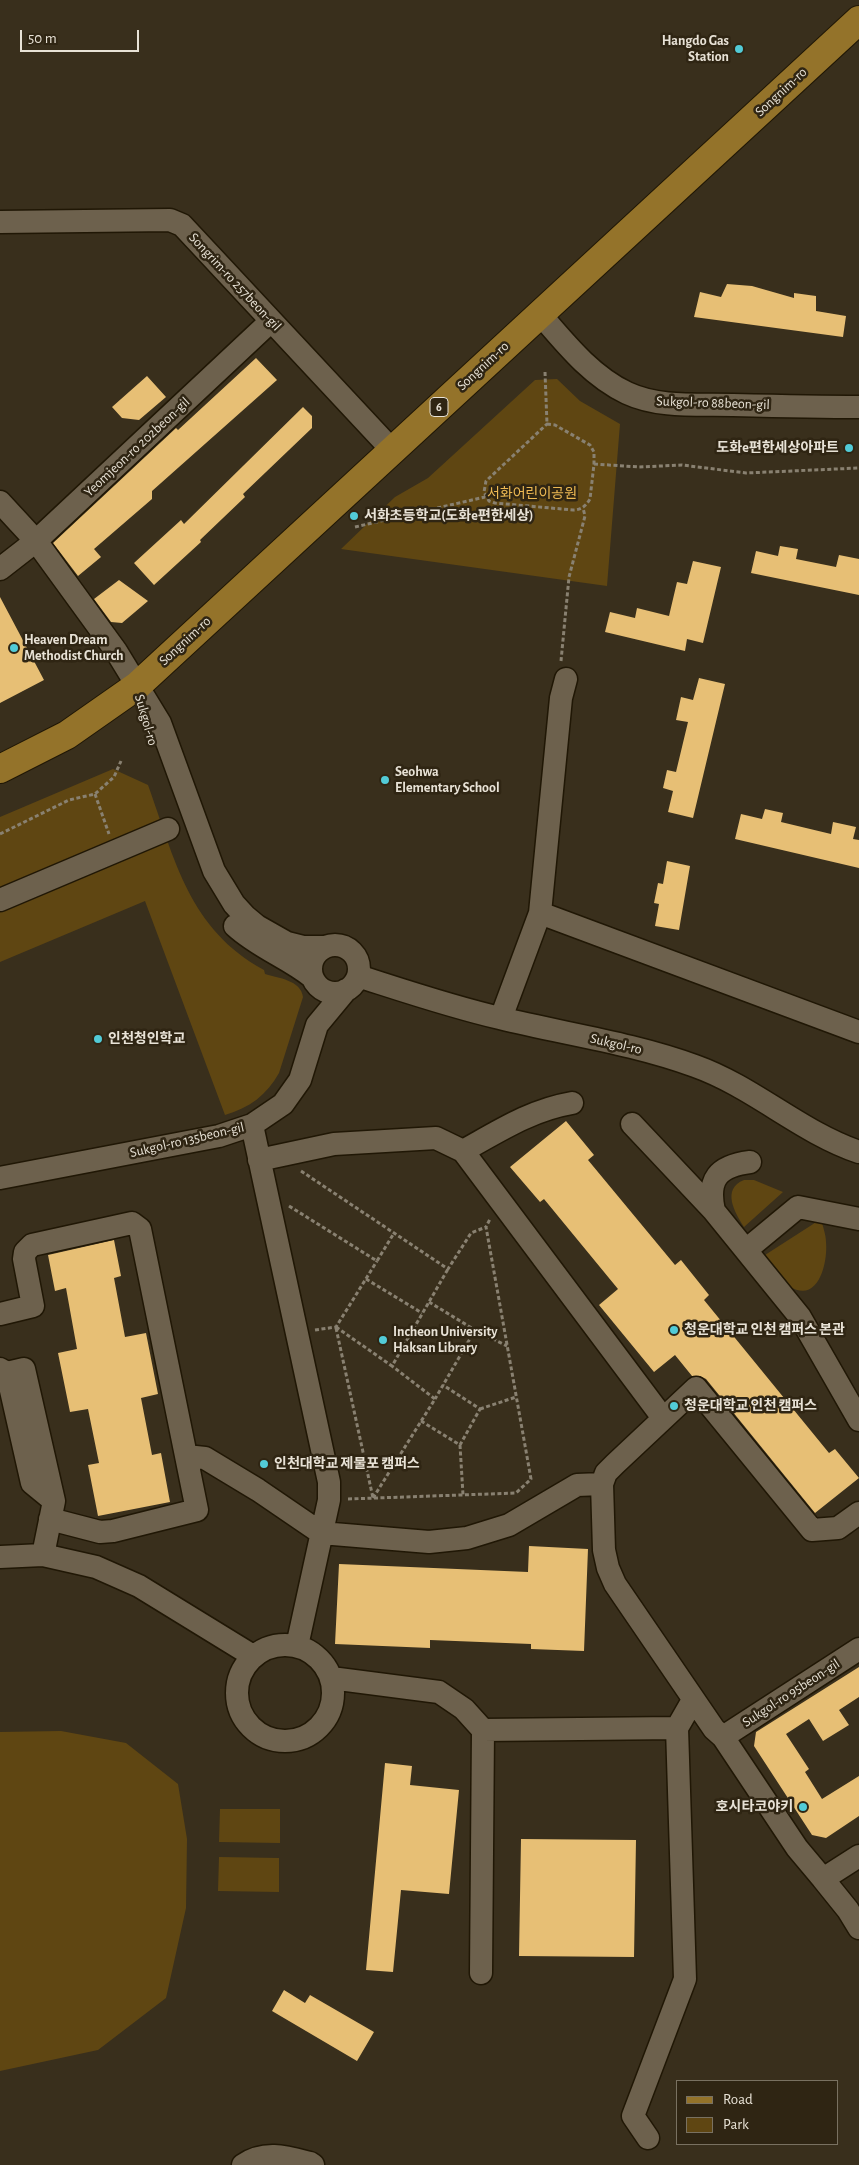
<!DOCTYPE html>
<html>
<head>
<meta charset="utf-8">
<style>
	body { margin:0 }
	#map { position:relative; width:859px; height:2165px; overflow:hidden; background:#392f1c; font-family:"Alegreya Sans",sans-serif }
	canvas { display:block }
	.legend { position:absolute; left:676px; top:2080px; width:162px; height:65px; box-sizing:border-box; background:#2f2513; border:1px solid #797161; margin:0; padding:6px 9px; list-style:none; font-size:15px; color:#e8e2d6 }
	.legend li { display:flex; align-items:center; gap:10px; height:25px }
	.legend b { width:25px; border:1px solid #797161 }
	.scale { position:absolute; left:20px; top:30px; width:119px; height:22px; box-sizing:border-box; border:2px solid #e8e2d6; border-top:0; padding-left:6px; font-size:15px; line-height:18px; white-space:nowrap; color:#e8e2d6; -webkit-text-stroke:4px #2f2513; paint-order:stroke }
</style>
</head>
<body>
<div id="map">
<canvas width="859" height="2165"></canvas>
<ul class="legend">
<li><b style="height:6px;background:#94732a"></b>Road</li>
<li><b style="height:14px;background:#5f4612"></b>Park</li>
</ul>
<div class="scale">50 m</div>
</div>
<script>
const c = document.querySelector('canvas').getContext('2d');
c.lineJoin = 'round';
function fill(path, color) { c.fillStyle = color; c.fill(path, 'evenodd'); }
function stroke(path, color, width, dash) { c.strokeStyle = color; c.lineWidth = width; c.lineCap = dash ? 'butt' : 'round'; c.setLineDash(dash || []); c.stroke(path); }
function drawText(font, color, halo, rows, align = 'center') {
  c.font = font + ' "Alegreya Sans","Noto Sans KR",sans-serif'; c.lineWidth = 5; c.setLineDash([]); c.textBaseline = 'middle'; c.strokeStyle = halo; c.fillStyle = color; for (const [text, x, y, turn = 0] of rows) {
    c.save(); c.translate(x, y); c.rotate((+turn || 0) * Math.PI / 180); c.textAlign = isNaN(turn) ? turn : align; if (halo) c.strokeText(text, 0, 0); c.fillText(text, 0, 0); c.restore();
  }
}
fill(new Path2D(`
	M557 379 580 401 620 424 607 586 341 549 395 497 428 478 535 380Z
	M113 769 148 785C175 860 189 929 264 970L265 974C278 978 301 980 303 997L279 1073C267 1095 249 1108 225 1115L145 901 0 962V817Z
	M744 1180H754L783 1192 744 1227C735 1213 721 1189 744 1180Z
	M821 1219C823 1227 826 1235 826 1242 828 1263 818 1305 789 1286 778 1279 772 1265 765 1255Z
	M61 1731 126 1743 178 1784 187 1839 186 1908 166 1998 98 2050 0 2071V1732Z
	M220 1809H280V1843L219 1842Z
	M219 1857 279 1858V1892L218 1891Z`), '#5f4612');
fill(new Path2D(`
	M727 284 752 286 794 298V293L816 296V311L846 316 843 337 694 317 700 292 721 297Z
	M256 358 277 380 152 491V499L94 549 101 557 78 576 53 543 176 428 178 430Z
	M147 376 166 397 139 420 122 418 112 407Z
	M303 407 312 416V428L243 494 245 497 200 540 201 542 154 585 134 563 181 520 184 524Z
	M780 546 798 549 796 559 836 567 839 555 859 559V595L751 573 756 551 778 556Z
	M693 561 721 567 703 643 687 639 685 651 605 632 610 612 635 618 637 608 669 616 677 582 687 584Z
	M119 580 148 601 122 623 111 622 94 599Z
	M0 597 44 680 0 703Z
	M699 678 725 684 693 818 668 812 673 791 663 788 667 770 676 772 688 722 676 720 681 697 693 700Z
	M765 809 783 813 781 822 831 834 833 822 856 827 853 839 859 840V868L735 839 741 814 762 819Z
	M667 861 690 866 679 930 655 926 659 904 654 903 658 883 663 884Z
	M566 1121 594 1155 588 1160 675 1265 681 1260 709 1295 704 1300 829 1453 835 1449 859 1478 815 1513 706 1379 700 1376H692L675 1355 654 1372 599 1305 618 1289 544 1199 540 1202 510 1167Z
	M114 1240 121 1276 114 1278 125 1337 146 1333 158 1394 141 1398 152 1455 161 1453 170 1502 98 1516 88 1465 99 1463 88 1409 70 1412 58 1353 77 1349 66 1288 55 1291 48 1255Z
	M529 1546 588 1549 584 1651 531 1649V1644L430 1640V1648L335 1644 339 1564 528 1572Z
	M859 1667V1697L839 1710 849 1725 823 1741 809 1719 786 1734 809 1769 805 1772 822 1799 859 1776V1816L826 1838 812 1835 754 1746 756 1732Z
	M385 1763 412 1766 410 1785 459 1790 449 1894 401 1890 393 1972 366 1970Z
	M521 1839 636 1840 634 1957 519 1956Z
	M284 1990 305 2003 310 1995 374 2032 357 2061 272 2011Z`), '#e7bf75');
const minor = new Path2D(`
	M0 222 170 220 182 225 392 450
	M540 314C565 343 591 376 627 393 659 408 698 404 733 405 775 406 817 407 859 407
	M0 502 36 541 116 651 160 723 214 871 234 904 245 916 257 926 287 943 303 947H323
	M0 569 36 541 271 321
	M0 900 168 829
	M540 913 859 1032
	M235 926C259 948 287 957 312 977
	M311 969a24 24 0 1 1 48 0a24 24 0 1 1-48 0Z
	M358 976C405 991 452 1007 500 1018 565 1034 632 1043 695 1066 754 1087 800 1132 859 1152
	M501 1018 540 913 561 698 566 679
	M632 1124 714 1211 800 1317 859 1420
	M252 1125 329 1482V1500L297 1646
	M463 1151C499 1131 531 1110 572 1103
	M259 1160 334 1144 436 1138 463 1151 663 1418
	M0 1178 219 1136 252 1125 283 1104 300 1080 317 1025 346 990
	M714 1211C707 1179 718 1166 750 1162
	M746 1250 798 1207 859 1219
	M0 1314 33 1306 24 1259 25 1252 32 1245 132 1223 140 1229 197 1510 113 1531 100 1532 50 1519
	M0 1369 7 1373 24 1369 54 1501 43 1555
	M7 1373 32 1483 54 1501
	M186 1456 205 1458 258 1490 321 1533 429 1542 467 1538 509 1525 577 1485 602 1484
	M0 1557 43 1555 96 1567 139 1586 253 1656
	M237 1693a48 48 0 1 1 96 0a48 48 0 1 1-96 0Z
	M331 1678 439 1692 464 1709 483 1730 677 1728
	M723 1737 859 1649
	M859 1856 823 1879 848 1910 859 1928
	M823 1879 797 1848 723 1737 714 1729 615 1584 608 1568 604 1550 602 1484 606 1473 615 1464 696 1388 812 1530 838 1528 859 1513
	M481 1973 483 1730
	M648 2138 633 2116 685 1979 677 1728 693 1700
	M243 2165C265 2150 287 2157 310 2163L313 2165`);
const major = new Path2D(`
	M0 769 67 735 137 686 859 20`);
stroke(minor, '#201705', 25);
stroke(major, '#201705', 30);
stroke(new Path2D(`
	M545 372 547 424
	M547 424 555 425 590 445 594 452V464L590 499C586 506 581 510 573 510L495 503 489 501 484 492 486 481Z
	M594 464 639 467 682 465 746 473 859 468
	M355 527 485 497
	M561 661 569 577 585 516 583 508
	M95 794 109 834
	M0 834 69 800 95 794 114 777 121 761
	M301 1171 448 1269 471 1233 486 1227
	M289 1206 377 1261 394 1233
	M366 1279 422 1313
	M429 1302 475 1330 435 1399
	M336 1327 392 1366 448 1269
	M336 1328 373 1498
	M315 1330 336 1327 377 1261
	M475 1330 507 1346
	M480 1409 516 1397
	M421 1421 460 1445 480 1409 443 1385
	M460 1445 463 1495
	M373 1498 435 1399 392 1366
	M348 1499 516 1493 531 1479 486 1227 490 1219`), '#898171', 3, [4, 2.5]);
stroke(minor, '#6d614d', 22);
stroke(major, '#94732a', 28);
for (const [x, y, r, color] of [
	[739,49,5,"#52cbd7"],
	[849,448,5,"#52cbd7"],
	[354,516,5,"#52cbd7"],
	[14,648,5,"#52cbd7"],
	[385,780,5,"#52cbd7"],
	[98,1039,5,"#52cbd7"],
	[674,1330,5,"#52cbd7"],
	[383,1340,5,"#52cbd7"],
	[674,1406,5,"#52cbd7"],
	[264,1464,5,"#52cbd7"],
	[803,1807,5,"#52cbd7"]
]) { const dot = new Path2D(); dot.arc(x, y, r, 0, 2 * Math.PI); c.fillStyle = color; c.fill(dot); stroke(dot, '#2f2513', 2); }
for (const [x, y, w] of [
	[439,407,18]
]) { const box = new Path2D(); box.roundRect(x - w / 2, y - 9.5, w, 19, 4); c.fillStyle = '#2f2513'; c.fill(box); stroke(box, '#e8e2d6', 1); }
drawText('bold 12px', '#e8e2d6', null, [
	["6",439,407]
]);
drawText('bold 14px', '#e8e2d6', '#2f2513', [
	["Hangdo Gas",729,41,"right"],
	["Station",729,57,"right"],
	["도화e편한세상아파트",839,448,"right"],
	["서화초등학교(도화e편한세상)",364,516],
	["Heaven Dream",24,640],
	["Methodist Church",24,656],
	["Seohwa",395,772],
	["Elementary School",395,788],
	["인천청인학교",108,1039],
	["청운대학교 인천 캠퍼스 본관",684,1330],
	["Incheon University",393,1332],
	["Haksan Library",393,1348],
	["청운대학교 인천 캠퍼스",684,1406],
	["인천대학교 제물포 캠퍼스",274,1464],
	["호시타코야키",793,1807,"right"]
], 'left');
drawText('14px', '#e8e2d6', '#2f2513', [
	["Songnim-ro",781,92,-43],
	["Songrim-ro 257beon-gil",235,282,47],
	["Songnim-ro",483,366,-43],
	["Sukgol-ro 88beon-gil",713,403,2],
	["Yeomjeon-ro 202beon-gil",137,447,-43],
	["Songnim-ro",185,641,-43],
	["Sukgol-ro",146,720,74],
	["Sukgol-ro",616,1044,13],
	["Sukgol-ro 135beon-gil",187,1140,-13],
	["Sukgol-ro 95beon-gil",791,1693,-33]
]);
drawText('14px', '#edb953', '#2f2513', [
	["서화어린이공원",532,494]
]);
</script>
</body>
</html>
